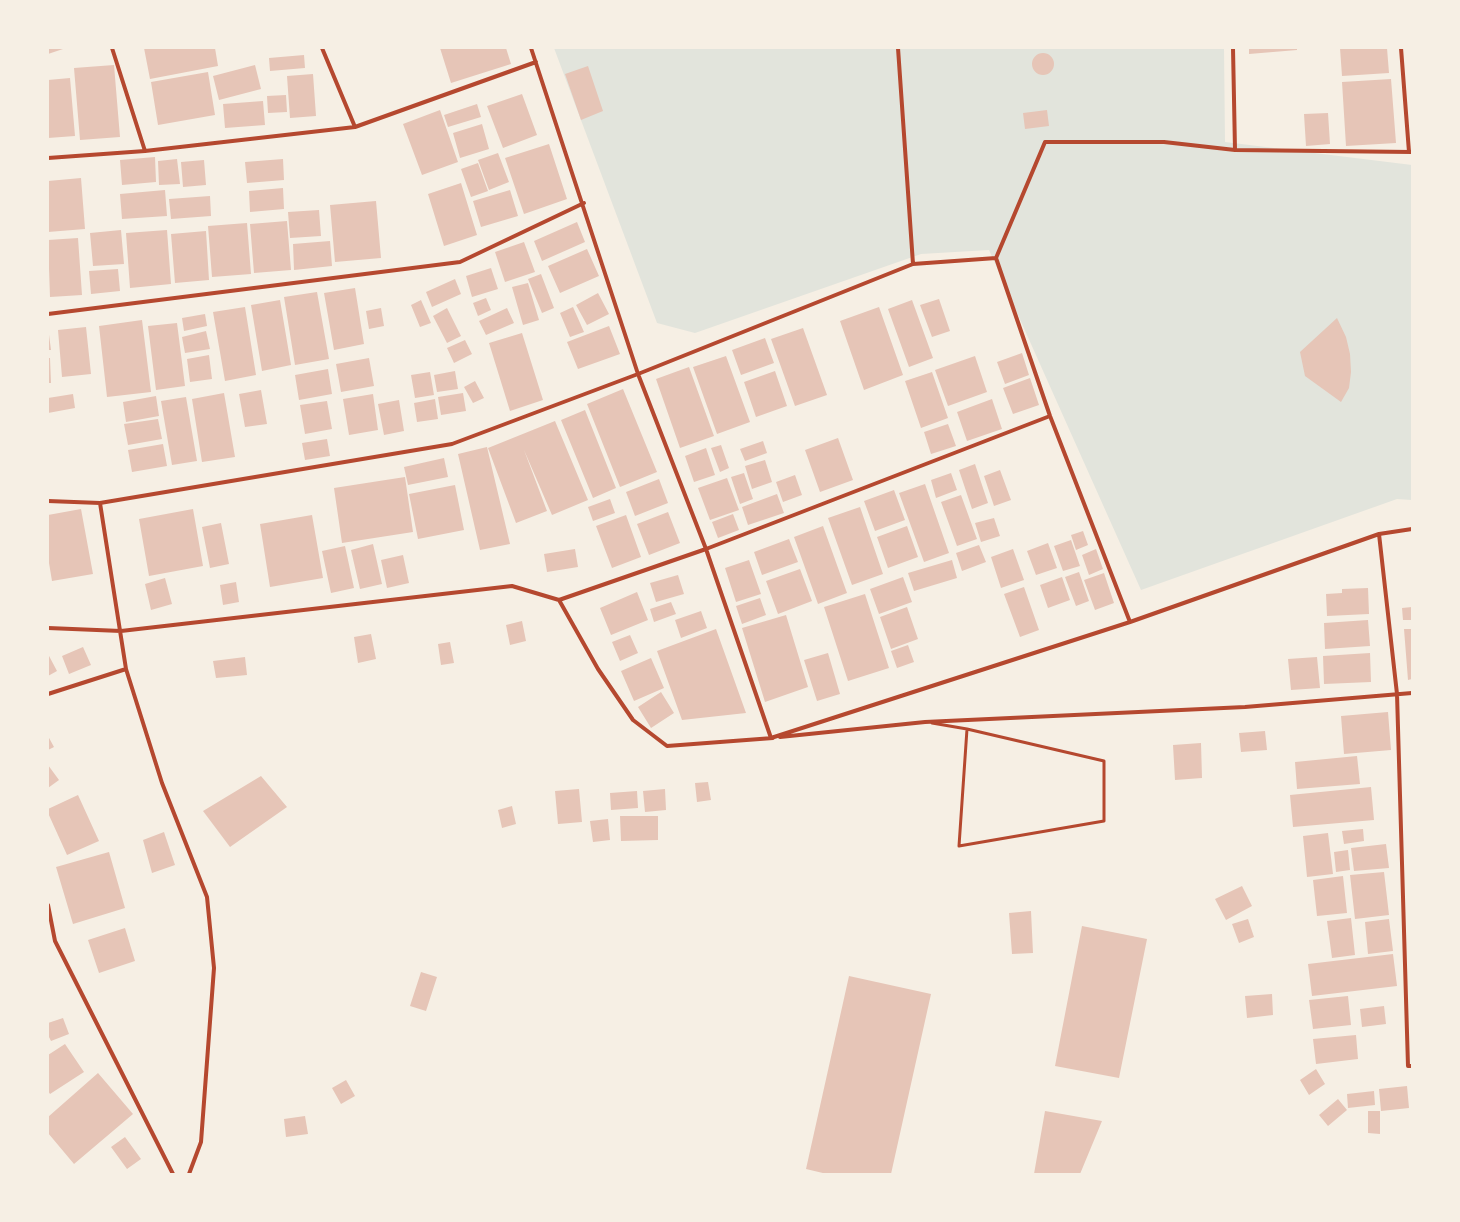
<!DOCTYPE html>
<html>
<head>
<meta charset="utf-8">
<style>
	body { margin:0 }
	#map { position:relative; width:1460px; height:1222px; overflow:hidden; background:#f6efe4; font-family:Jost,sans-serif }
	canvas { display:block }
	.frame { position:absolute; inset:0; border:49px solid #f6efe4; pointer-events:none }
</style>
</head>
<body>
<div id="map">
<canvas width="1460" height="1222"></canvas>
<div class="frame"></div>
</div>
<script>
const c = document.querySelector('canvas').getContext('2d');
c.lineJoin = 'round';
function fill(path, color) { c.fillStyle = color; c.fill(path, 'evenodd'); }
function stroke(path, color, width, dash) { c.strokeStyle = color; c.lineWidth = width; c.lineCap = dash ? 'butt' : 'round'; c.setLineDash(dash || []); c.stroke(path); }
fill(new Path2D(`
	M554 48H1224L1225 142 1412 165V500L1397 499 1141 590 989 250 921 254 695 333 657 323Z`), '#e2e4dc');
fill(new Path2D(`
	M48 48H66L48 54Z
	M144 48H215L218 66 150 79Z
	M440 48H506L511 64 451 83Z
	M1249 48H1297V50L1249 54Z
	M1340 48H1387L1389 73 1342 76Z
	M1032 64a11 11 0 1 1 22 0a11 11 0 1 1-22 0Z
	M304 55 305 68 270 71 269 58Z
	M114 65 120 137 80 140 74 68Z
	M255 65 261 89 219 100 213 76Z
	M588 66 603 111 581 120 565 74Z
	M208 72 215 115 158 125 151 82Z
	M313 74 316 116 290 118 287 76Z
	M70 78 75 136 48 138V80Z
	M1391 79 1396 143 1346 146 1342 82Z
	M522 94 537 135 503 148 487 106Z
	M286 95 287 112 268 113 267 96Z
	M263 101 265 125 225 128 223 104Z
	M477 104 481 117 448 127 444 115Z
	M440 110 458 162 422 175 403 124Z
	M1047 110 1049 126 1025 129 1023 113Z
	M1328 113 1330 144 1306 146 1304 114Z
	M482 124 489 149 460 158 453 133Z
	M549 144 567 199 524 214 505 158Z
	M498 153 509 182 489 190 478 160Z
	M155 157 156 182 122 185 120 160Z
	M177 159 180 184 159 185 158 161Z
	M283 159 284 180 247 183 245 162Z
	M204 160 206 185 183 187 181 162Z
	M478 163 488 191 471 197 461 169Z
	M81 178 85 229 48 232V181Z
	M461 183 477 235 444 246 428 194Z
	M283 188 284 209 250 212 249 191Z
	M165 190 167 216 122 219 120 194Z
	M510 190 518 216 481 227 473 201Z
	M210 196 211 216 171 219 169 199Z
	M376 201 381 258 335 262 330 205Z
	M319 210 321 236 290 238 288 212Z
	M287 221 291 270 254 273 250 224Z
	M577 222 585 242 542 261 534 241Z
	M247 223 251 274 212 277 208 226Z
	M121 230 124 264 93 266 90 233Z
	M167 230 171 284 130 288 126 233Z
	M206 231 209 280 175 283 171 234Z
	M78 238 82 295 50 297 48 240Z
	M330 241 332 266 294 270 293 244Z
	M524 242 535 272 505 282 495 252Z
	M587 249 599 276 560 293 548 266Z
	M491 268 498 289 472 297 466 276Z
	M118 269 120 291 91 294 89 271Z
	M541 274 554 308 542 313 528 279Z
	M455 279 461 294 432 307 426 292Z
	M528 283 539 320 523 325 512 287Z
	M355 288 364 344 334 350 324 293Z
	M317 292 329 359 295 365 284 297Z
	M598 293 609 314 587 325 576 305Z
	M486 298 491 310 478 316 473 303Z
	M939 299 950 331 932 337 920 305Z
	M280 300 291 365 262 371 251 305Z
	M421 300 431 323 420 327 411 305Z
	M912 300 933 358 909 367 888 309Z
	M245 307 256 375 225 381 213 312Z
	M573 307 584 332 570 337 560 313Z
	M879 307 903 375 864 390 840 321Z
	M381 308 384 326 369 329 366 311Z
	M447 308 461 336 447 343 433 316Z
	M507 308 514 323 486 335 479 321Z
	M205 314 207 326 184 331 182 318Z
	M1337 318 1346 337 1350 354 1351 372 1349 388 1341 402 1305 376 1300 352Z
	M142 320 151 392 107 397 99 326Z
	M177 323 185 386 156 390 148 326Z
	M609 326 620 354 578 369 567 342Z
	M48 327 51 350H48Z
	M86 327 91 374 62 377 58 330Z
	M803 328 827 395 795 406 771 339Z
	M206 331 210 349 185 353 182 337Z
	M522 333 543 400 510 411 489 343Z
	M765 338 774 363 741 375 732 350Z
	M465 340 472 354 454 363 447 348Z
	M1022 353 1029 375 1005 384 997 362Z
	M209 355 212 379 190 382 187 359Z
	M726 356 750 422 717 434 693 367Z
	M975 356 987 392 948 406 935 370Z
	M48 358H50L51 383H48Z
	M369 358 374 386 341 392 336 364Z
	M689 367 714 436 680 448 656 379Z
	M328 369 332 394 299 400 295 375Z
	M455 371 458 389 437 392 434 375Z
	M775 371 787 406 756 417 744 382Z
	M430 372 434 395 415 398 411 375Z
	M932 372 948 418 921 428 905 381Z
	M1030 378 1039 405 1013 414 1003 388Z
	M475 381 484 398 473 403 464 387Z
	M623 389 657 472 620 487 587 404Z
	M261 390 267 424 245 427 239 394Z
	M224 393 235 457 202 462 192 399Z
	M463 393 466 411 441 415 438 397Z
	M73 394 75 408 48 413V398Z
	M373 394 378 430 349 435 343 399Z
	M156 396 159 416 126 422 123 402Z
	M186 397 197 461 172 465 161 401Z
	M435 399 438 419 417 422 414 403Z
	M992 399 1002 429 967 441 957 412Z
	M399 400 404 431 384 435 378 404Z
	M327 401 332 429 305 434 300 405Z
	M585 410 616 488 593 498 561 420Z
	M158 419 162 439 128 445 124 424Z
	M555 421 588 500 552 515 524 450 547 511 516 523 488 448Z
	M948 424 956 446 931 454 924 432Z
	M838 438 853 480 820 492 805 450Z
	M327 439 330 456 305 460 302 443Z
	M763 441 767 453 745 461 740 449Z
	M163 444 167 466 132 472 128 450Z
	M721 445 729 468 720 472 711 448Z
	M487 447 510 544 480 550 458 454Z
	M706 448 715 475 694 482 685 456Z
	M444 458 448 477 408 485 404 467Z
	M765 460 772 482 752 489 745 466Z
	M975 464 988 503 972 509 959 470Z
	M1000 470 1011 500 994 506 984 476Z
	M744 473 753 499 740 504 731 477Z
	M951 473 957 490 936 498 931 480Z
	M795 475 802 495 783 502 776 482Z
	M405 477 413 532 342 543 334 488Z
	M727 478 739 510 710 520 698 488Z
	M659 479 668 503 635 516 626 492Z
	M925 484 949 553 924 562 899 493Z
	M455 485 464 530 418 539 409 494Z
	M894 490 905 520 875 531 864 501Z
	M777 494 784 513 748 525 742 507Z
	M961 495 977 539 957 546 941 502Z
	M610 499 615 513 593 521 588 507Z
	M860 507 883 574 852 585 828 518Z
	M81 509 93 574 52 581 48 557V515Z
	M193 509 203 566 149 576 139 519Z
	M668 512 680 543 649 555 637 524Z
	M733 514 739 530 718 538 712 522Z
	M312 515 323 578 270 587 260 524Z
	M626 515 641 557 612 568 596 526Z
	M994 518 1000 536 981 542 975 523Z
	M221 523 229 564 210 568 202 527Z
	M823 526 847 593 818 604 794 537Z
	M907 526 918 557 888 568 877 537Z
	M1083 531 1088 545 1076 550 1071 535Z
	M789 539 798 562 762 575 754 552Z
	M1071 540 1080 566 1063 571 1054 546Z
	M1048 543 1057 568 1036 575 1027 551Z
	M373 544 382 584 360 589 351 550Z
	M979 545 986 562 962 571 956 553Z
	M345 546 354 588 331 593 322 551Z
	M575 549 578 567 547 572 544 554Z
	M1013 549 1024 580 1001 588 991 557Z
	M1096 549 1103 569 1089 575 1082 555Z
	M403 555 409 583 387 588 381 560Z
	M749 560 761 594 736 602 725 568Z
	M952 560 957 578 914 591 908 573Z
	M800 569 812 601 778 614 766 581Z
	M1079 572 1089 601 1076 606 1065 577Z
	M1104 573 1114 603 1095 610 1084 580Z
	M678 575 684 594 656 602 650 583Z
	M903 577 912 602 879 614 870 589Z
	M1062 577 1070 600 1048 608 1040 585Z
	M165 578 172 604 151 610 145 584Z
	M236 582 239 602 223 605 220 585Z
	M1024 587 1039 630 1020 637 1004 594Z
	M1368 588 1369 614 1327 616 1326 594 1342 593V589Z
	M637 592 648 620 611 635 600 608Z
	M865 594 889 668 848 681 824 607Z
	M760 598 766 615 742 624 736 606Z
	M671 602 676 614 654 622 650 609Z
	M907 607 918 639 891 649 880 617Z
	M1412 607V620H1403L1402 608Z
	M701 611 707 628 681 638 675 620Z
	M786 615 808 687 765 702 742 628Z
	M1368 620 1370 646 1325 649 1324 623Z
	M522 621 526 641 510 645 506 625Z
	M716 629 746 713 682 720 657 651Z
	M1404 629H1412V679L1408 680Z
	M371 634 376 659 358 663 354 637Z
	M630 635 638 653 620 661 612 642Z
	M450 642 454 663 441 665 438 644Z
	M908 645 914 662 897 668 891 651Z
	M83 647 91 665 69 674 62 656Z
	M828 653 840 694 817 701 804 660Z
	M1370 653 1371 682 1324 684 1323 656Z
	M48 654 57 671 48 676Z
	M245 657 247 675 216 678 213 661Z
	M1317 657 1320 688 1291 690 1288 659Z
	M651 658 664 688 634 701 621 671Z
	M661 692 674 713 651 728 638 707Z
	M1388 712 1391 750 1344 754 1341 716Z
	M1265 731 1267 750 1241 752 1239 733Z
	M48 736 54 747 48 750Z
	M1201 743 1202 778 1175 780 1173 745Z
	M1357 756 1360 784 1297 789 1295 762Z
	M48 765 59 780 48 788Z
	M261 776 287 807 230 847 203 811Z
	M708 782 711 800 697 802 695 783Z
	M1371 787 1374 820 1293 827 1290 795Z
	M579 789 582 822 558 824 555 791Z
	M665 789 666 810 645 812 643 791Z
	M637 791 638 808 611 810 610 793Z
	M78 795 99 841 67 855 48 813V809Z
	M512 806 516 824 502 828 498 810Z
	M620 816H658V840L621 841Z
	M608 819 610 840 593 842 590 821Z
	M1363 829 1364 841 1344 844 1342 831Z
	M164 832 175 865 152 873 143 840Z
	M1328 833 1333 874 1307 877 1303 836Z
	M1386 844 1389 868 1354 871 1351 848Z
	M1348 850 1350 870 1336 872 1334 852Z
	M109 852 125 908 73 924 56 867Z
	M1384 872 1389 915 1355 919 1350 875Z
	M1343 876 1347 913 1317 916 1313 880Z
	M1242 886 1252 906 1226 920 1215 899Z
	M1031 911 1033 953 1012 954 1009 913Z
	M1351 918 1355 955 1332 958 1327 921Z
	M1248 919 1254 937 1239 943 1232 924Z
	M1389 919 1393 951 1368 954 1365 922Z
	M1082 926 1147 939 1119 1078 1055 1066Z
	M125 928 135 961 99 973 88 940Z
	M1393 954 1397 986 1312 996 1308 964Z
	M421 972 437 977 426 1011 410 1006Z
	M849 976 931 994 891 1174H827L806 1169Z
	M1272 994 1273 1015 1247 1018 1245 996Z
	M1348 996 1351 1025 1313 1029 1309 1000Z
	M1384 1006 1386 1024 1362 1027 1360 1009Z
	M63 1018 69 1034 51 1041 48 1035V1023Z
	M1356 1035 1358 1059 1316 1064 1313 1039Z
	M65 1044 84 1072 50 1094 48 1091V1055Z
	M1316 1069 1325 1084 1309 1095 1300 1080Z
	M98 1073 133 1114 74 1164 48 1133V1117Z
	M346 1080 355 1096 341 1104 332 1088Z
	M1407 1086 1409 1108 1381 1111 1379 1089Z
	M1374 1091 1375 1105 1348 1108 1347 1094Z
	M1338 1099 1347 1110 1328 1126 1319 1115Z
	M1045 1111 1102 1121 1080 1174H1034Z
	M1368 1111H1380V1134L1368 1133Z
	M305 1116 308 1134 286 1137 284 1119Z
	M125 1137 141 1159 127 1169 111 1147Z`), '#e6c5b7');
stroke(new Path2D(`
	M932 723 967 729 959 846 1104 821V761L967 729`), '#b5482f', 3);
stroke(new Path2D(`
	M112 48 145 151
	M322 48 355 127
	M531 48 638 374 913 264 996 258 1045 142H1164L1235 150 1412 152
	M898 48 913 264
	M1233 48 1235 150
	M1401 48 1409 152
	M48 158 145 151 355 127 536 62
	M996 258 1050 416 1130 622
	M48 314 460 262 584 203
	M48 501 100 503 452 444 638 374 706 549 771 738 1130 622 1379 534 1412 529
	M100 503 126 669 162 783 207 897 214 968 201 1142 189 1174
	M1379 534 1397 694 1408 1066H1412
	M559 600 706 549 1050 416
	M48 628 121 631 512 586 559 600 598 669 633 720 667 746 773 738
	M48 694 126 669
	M780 737 925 722 1245 707 1412 693
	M48 905 55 941 173 1174`), '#b5482f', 4);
</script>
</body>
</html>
